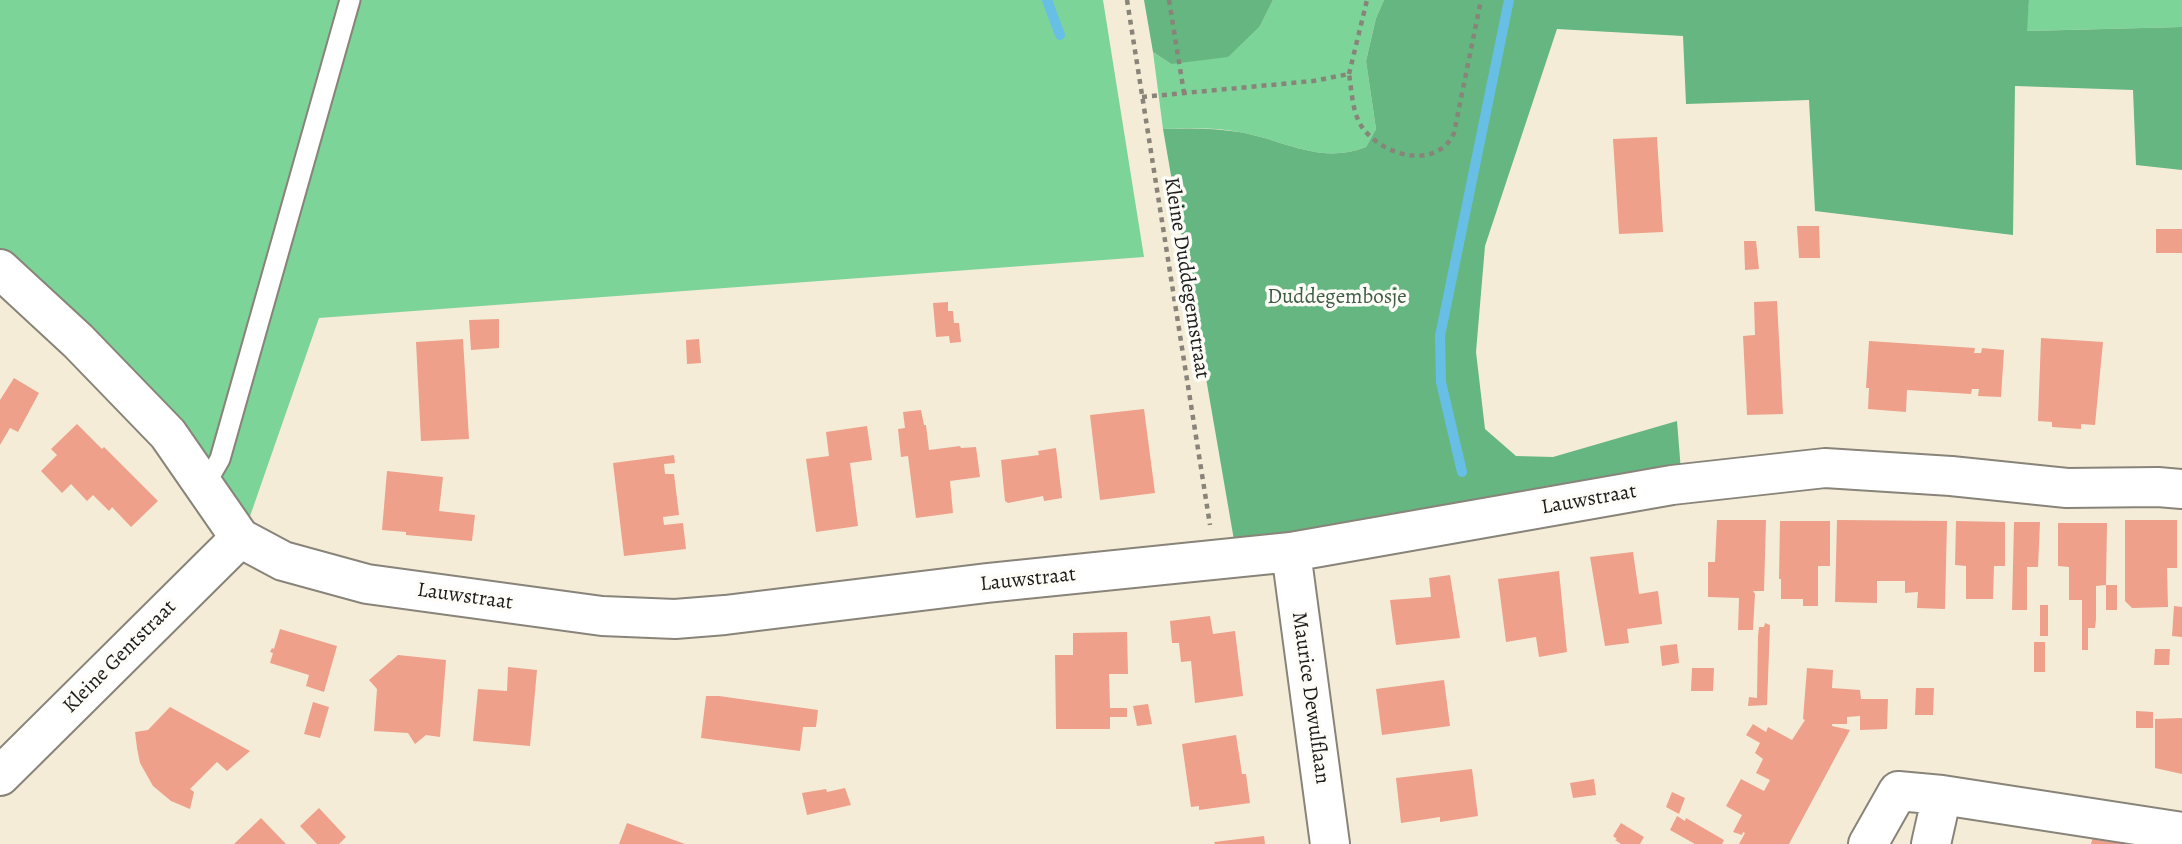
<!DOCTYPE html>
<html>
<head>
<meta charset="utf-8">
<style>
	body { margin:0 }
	canvas { display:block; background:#f4ecd7 }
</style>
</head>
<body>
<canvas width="2182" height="844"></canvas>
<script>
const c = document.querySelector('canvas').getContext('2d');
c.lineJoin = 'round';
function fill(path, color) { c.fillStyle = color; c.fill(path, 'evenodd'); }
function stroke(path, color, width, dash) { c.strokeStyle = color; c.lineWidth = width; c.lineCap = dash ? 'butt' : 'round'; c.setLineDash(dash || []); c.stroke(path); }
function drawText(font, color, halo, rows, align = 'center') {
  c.font = font + ' Alegreya,serif'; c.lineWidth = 7; c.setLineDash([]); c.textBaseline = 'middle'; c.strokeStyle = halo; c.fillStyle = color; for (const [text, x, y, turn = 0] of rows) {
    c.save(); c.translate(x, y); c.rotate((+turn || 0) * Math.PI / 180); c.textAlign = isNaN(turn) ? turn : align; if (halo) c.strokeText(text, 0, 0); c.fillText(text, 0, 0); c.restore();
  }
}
fill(new Path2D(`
	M0 0H1103L1144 257 319 318 248 522 0 261Z
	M1273 0H1384L1376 18 1366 61 1376 129 1366 147C1319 165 1285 140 1239 132 1214 127 1189 128 1163 129L1153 52 1171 64 1260 26Z
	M2029 0H2182V27L2026 31Z`), '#7dd499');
fill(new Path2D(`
	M1144 0H1273L1260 26 1228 57 1171 64 1153 52Z
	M1384 0H2029L2027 31 2182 27V170L2136 165 2133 90 2015 86 2013 235 1815 211 1809 100 1686 104 1683 36 1557 29 1485 246 1476 352 1485 429 1516 456 1553 457 1677 421 1681 471 1235 546 1163 129C1189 128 1214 128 1239 132 1285 140 1319 165 1366 147L1376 129 1366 61 1376 18Z`), '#66b681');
stroke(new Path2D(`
	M1047 0 1060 35
	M1462 472 1441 382 1440 336 1509 0`), '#68bfe5', 10);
fill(new Path2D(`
	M1657 137 1663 232 1619 234 1613 139Z
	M1797 226H1819L1820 258H1799Z
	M2156 229H2182V253H2156Z
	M1744 241H1756L1759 269 1745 270Z
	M1777 301 1783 414 1747 415 1743 336 1755 335 1754 302Z
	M948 302V311H953L954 323H959L961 342 950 343 949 336 936 337 933 303Z
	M499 319V348L471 350 469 320Z
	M2041 338 2103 342 2095 425 2081 424V429L2052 427V422L2038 421Z
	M463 339 469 439 421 441 416 342Z
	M699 339 701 363 687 364 686 340Z
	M1869 341 1975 348 1974 353H1981L1982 348 2004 350 2001 397 1978 396 1979 389H1972L1971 394 1907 390 1906 412 1868 409 1869 388H1866Z
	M14 378 39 393 18 432 10 428 0 445V400Z
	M1144 409 1155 493 1100 500 1090 415Z
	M921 410 924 425H926L929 450 960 446 961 448 976 447 980 477 950 481 953 513 916 518 908 456 901 457 898 429 905 428 903 412Z
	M77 424 102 449 104 447 158 501 131 527 112 507 109 511 93 495 87 501 71 484 62 493 41 471 57 455 51 449Z
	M867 426 872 460 850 463 858 526 816 532 806 459 829 456 826 432Z
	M1056 448 1062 498 1044 501 1043 496 1008 503 1005 501 1001 460 1039 455 1038 451Z
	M674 455 675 463 664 464 665 474H674L679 515 663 517 664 525 683 523 686 549 624 556 613 463Z
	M387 471 443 477 439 511 475 515 472 541 406 535V532L382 530Z
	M1717 520H1766L1764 591H1753L1755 594 1753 630H1738L1739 598 1708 597V562H1715Z
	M1837 520 1947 521 1945 609 1917 608 1918 592 1905 593V581H1877V603L1835 602Z
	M2125 520H2177V568H2167L2168 607 2132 608 2125 601Z
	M1780 521H1830V566H1818V606H1803V599H1781V579H1779Z
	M1956 521 2005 522V566H1994L1993 599H1966V566L1955 565Z
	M2014 522H2040L2038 567H2027V610H2012Z
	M2058 523H2107L2106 585 2096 586V619L2095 628H2088V650H2082V600H2069V567L2058 566Z
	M1633 552 1639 594 1658 591 1662 624 1627 629 1629 643 1605 646 1590 557Z
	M1559 571 1567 652 1539 657 1536 637 1506 642 1498 579Z
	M1450 575 1460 638 1396 645 1390 600 1431 597 1429 578Z
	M2106 585H2117V610H2106Z
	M2040 605H2048V636H2040Z
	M2174 606 2182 607V637L2172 636Z
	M1210 616 1213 634 1235 631 1243 696 1195 703 1191 661 1181 662 1179 643H1172L1170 621Z
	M1765 623 1770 625 1767 705 1748 706 1749 697 1757 698 1758 637 1759 627H1764Z
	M280 629 337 646 324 692 306 686 309 675 270 663 273 653 270 652 272 648 274 649Z
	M1127 632 1128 674H1109L1110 708H1127V717H1110V729H1056L1055 655H1073V633Z
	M2034 642H2045V672H2034Z
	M1677 644 1679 663 1662 666 1660 646Z
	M2155 649H2170L2169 665H2154Z
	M398 655 446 660 440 737 426 735 415 744 408 733 374 731 377 689 369 680Z
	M508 667 537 670 530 746 473 741 478 689 507 691Z
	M1692 668H1714L1713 691H1691Z
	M1807 668 1833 670 1832 688 1860 690 1861 699H1888L1887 729 1860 730V716L1847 717V724H1832V726L1850 730 1789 844H1739L1745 833 1743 832 1742 835 1733 832 1742 815 1726 806 1741 779 1764 791 1770 780 1756 773 1763 759 1755 753 1760 743 1746 735 1753 724 1766 732 1768 727 1792 740 1805 720 1803 719Z
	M1444 680 1450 726 1382 735 1376 689Z
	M1916 688H1934L1933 715H1915Z
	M706 696H719L818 710 816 727H803L800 751 701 738Z
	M313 702 329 707 320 738 304 734Z
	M1148 704 1152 724 1137 726 1133 706Z
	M170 707 250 751 227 771 217 762 190 789 194 792 190 809 171 801 153 786 140 763 137 748 135 732 148 730Z
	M2136 711 2153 712V728H2136Z
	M2182 718V774L2155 768V719Z
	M1236 735 1242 774H1246L1250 803 1199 810V806L1191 807 1182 744Z
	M1472 769 1478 816 1440 822V817L1401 823 1396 778Z
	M1594 779 1596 795 1573 798 1570 783Z
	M845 788 851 805 807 815 802 793 826 789 827 792Z
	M1672 792 1685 798 1679 814 1666 807Z
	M319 808 346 837 339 844H317L300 826Z
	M1677 816 1685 821 1686 818 1724 840 1722 844H1695L1670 830Z
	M261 818 286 844H234Z
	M627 823 685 844H619Z
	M1621 823 1644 837 1640 844H1621L1615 840 1617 839 1613 836Z
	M1264 836 1265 844H1215L1214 842Z
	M2093 837 2134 843 2133 844H2091Z`), '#eea08b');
const lane = new Path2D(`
	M205 485 220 459 350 0`);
const street = new Path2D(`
	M0 269 78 341 168 434 240 538 283 561 367 584 602 616 675 619 725 615 987 583 1291 552 1672 485 1825 468 1951 476 2067 488 2158 487 2182 489
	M1291 552 1330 844
	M0 776 240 538
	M1942 795 2182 832
	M1868 844 1898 791 1942 795 1931 844`);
stroke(lane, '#88847a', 23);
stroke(street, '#88847a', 42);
stroke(new Path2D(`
	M1127 0 1210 525
	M1169 0 1184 93
	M1349 74 1367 0
	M1142 97 1313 81 1349 74C1352 92 1352 112 1362 127 1382 156 1437 171 1454 133L1481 0`), '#88847a', 4.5, [5, 5]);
stroke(lane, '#fff', 19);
stroke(street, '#fff', 38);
drawText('21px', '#1c1c1c', '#fdfcf7', [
	["Kleine Duddegemstraat",1186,278,81],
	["Lauwstraat",1589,500,-10],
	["Lauwstraat",1028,580,-6],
	["Lauwstraat",465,597,8],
	["Kleine Gentstraat",120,657,-45],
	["Maurice Dewulflaan",1310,698,82]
]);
drawText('21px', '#3e5c48', '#fdfcf7', [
	["Duddegembosje",1337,298]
]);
</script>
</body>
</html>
